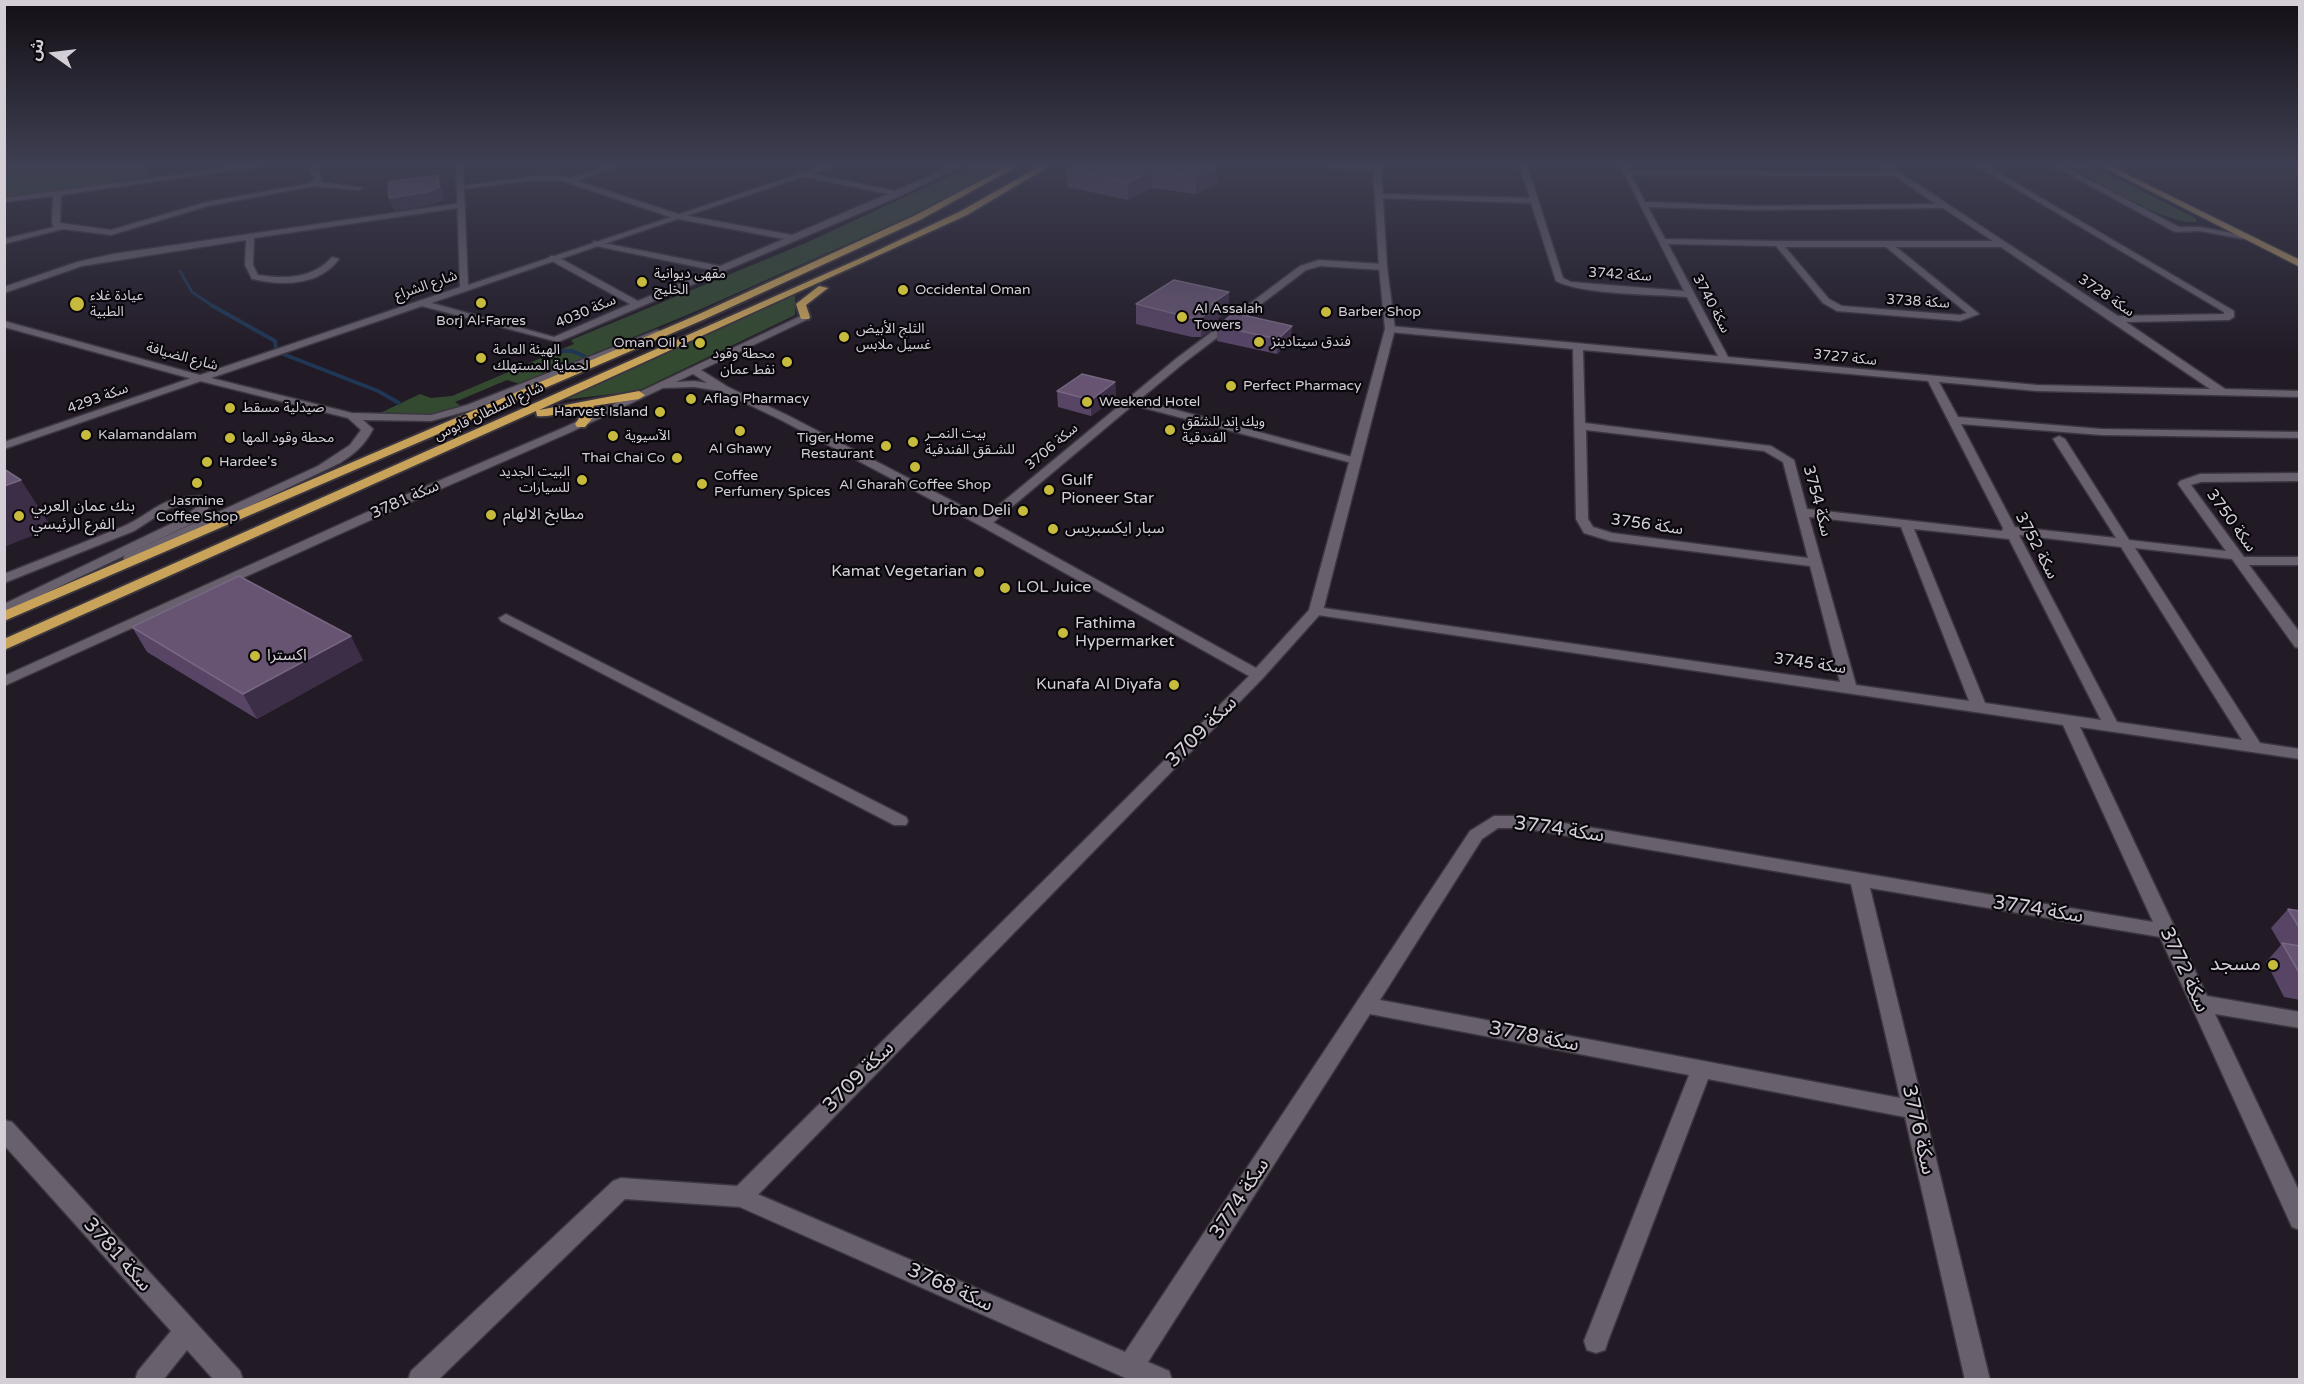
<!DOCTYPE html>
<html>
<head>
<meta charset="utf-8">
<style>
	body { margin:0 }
	#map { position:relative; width:2304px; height:1384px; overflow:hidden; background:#221b26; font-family:"Varela Round","Noto Sans Arabic",sans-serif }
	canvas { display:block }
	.frame { position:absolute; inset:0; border:6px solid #d4cfd7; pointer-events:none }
	.north { position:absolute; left:24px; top:24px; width:60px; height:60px; -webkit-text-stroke:4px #09070c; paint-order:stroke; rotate:284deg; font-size:16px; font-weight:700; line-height:24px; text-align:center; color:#d4cfd7 }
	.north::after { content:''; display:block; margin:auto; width:21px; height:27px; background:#d4cfd7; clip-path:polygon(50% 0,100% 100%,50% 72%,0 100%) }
</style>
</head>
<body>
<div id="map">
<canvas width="2304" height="1384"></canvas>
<div class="frame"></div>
<div class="north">ش</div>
</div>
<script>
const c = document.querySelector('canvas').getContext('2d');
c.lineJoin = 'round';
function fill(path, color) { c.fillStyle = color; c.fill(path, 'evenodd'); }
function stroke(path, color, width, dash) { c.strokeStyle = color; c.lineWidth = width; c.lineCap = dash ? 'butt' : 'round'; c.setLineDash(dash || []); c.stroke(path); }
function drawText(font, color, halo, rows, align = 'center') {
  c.font = font + ' "Varela Round","Noto Sans Arabic",sans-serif'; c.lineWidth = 4.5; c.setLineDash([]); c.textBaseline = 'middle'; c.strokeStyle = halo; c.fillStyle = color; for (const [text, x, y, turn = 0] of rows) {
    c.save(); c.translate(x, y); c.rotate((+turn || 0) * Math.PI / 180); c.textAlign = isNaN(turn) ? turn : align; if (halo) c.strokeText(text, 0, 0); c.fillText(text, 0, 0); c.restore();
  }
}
fill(new Path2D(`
	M10 165H148L147 178 5 197V173Z
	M973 165H1008L924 210 694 312 520 384 507 380 455 402 462 407 431 416 376 415 420 394 431 398 452 396 574 344 571 340 808 242Z
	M2067 165H2090L2196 218V222C2165 225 2097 180 2067 165Z
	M795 295V315L638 391 562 400Z`), '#334a30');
stroke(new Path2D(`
	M180 271 192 292 213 306`), '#1f3654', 3);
stroke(new Path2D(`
	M211 305 275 341 276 350
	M561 351H572L584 356
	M283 354 378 391 399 403`), '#1f3654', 4);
const minor = new Path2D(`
	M249 165H267L61 195 60 223 111 230 207 202 308 184 314 179 310 165H317L322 180 320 182 363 188 359 190 314 186 208 206 111 235 63 229 4 244V239L54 227 52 224 53 196 4 202V198Z
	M610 165H620L577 181 678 214 792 235 888 194 802 176V172L895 191 954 165H963L900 196 558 342 418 305 416 303 421 300 554 337 630 304 550 260V256H556L638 301 712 270 596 246 593 245V241L720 266 784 239 673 218 560 180H535L461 189 457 187 535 176H561L569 178Z
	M1325 165H1360L1381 168 1377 170 1329 167Z
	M1519 165H1527L1563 278 1571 282 1684 291 1620 165H1626L1629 171 1888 172 1879 165H1888L2118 316 2224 314V312L1976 165H1985L2234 311V317L2229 320 2126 322 2225 389 2300 391V397L2037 391 1939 382 1958 417 2101 429 2300 432V438L2101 435 1961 424 2015 527 2116 538 2053 439 2059 436 2065 439 2129 540 2226 551 2178 484 2180 481 2200 474 2300 473V481L2201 482 2191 485 2244 557H2300V565H2249L2300 633V648L2295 647 2232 559 2135 548 2260 743 2300 749V759L2080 727 2207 996 2300 1012V1028L2215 1014 2300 1193V1230L2292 1227 2160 937 1870 888 1990 1380H1965L1905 1117 1708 1079 1608 1341 1605 1350 1596 1353 1587 1350 1584 1341 1689 1075 1370 1014 1148 1362 1169 1371 1172 1380H1130L733 1204 730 1197 733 1190 741 1187 1125 1352 1470 831 1494 816H1522L2153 922 2063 725 1311 614 1309 611 1311 608 1316 607 1840 682 1810 566 1610 541 1584 533 1576 519 1573 349 1390 332 1385 329 1390 326 1718 356 1687 297C1653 294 1583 295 1556 281L1531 203 1380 198 1376 196 1380 194 1530 198ZM1631 175 1895 176 1936 204 1753 206 1645 202ZM1648 207 1753 210 1943 208 1993 241H1778L1665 239ZM1668 244 1776 246 1823 303 1837 311 1960 321 1979 314 1896 247H2001L2210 389 2037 385 1728 357ZM1785 247H1886L1967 313 1960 315 1842 306 1829 299ZM1583 350 1928 381 2003 528 2002 531 1807 509 1794 460 1771 446 1585 423ZM1586 430 1764 451 1783 462 1808 558 1612 533 1593 527 1588 519ZM1809 517 1901 527 1969 701 1856 685ZM1914 529 2009 539 2101 720 1985 703ZM2019 535 2121 547 2242 740 2117 722ZM1498 828H1522L1851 884 1900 1098 1380 1000 1482 839Z
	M2052 165H2061L2179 227H2200L2247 236 2243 239 2200 231 2175 232Z
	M461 203 465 205 464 207 254 238 253 265 258 275C285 279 313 279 332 257L339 259C319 286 282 286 252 279L245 265 246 240 82 266 4 293V287L77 262 113 254Z
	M1319 260 1383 264 1387 267 1383 270 1320 266 1306 270 1185 362 1139 400 1360 459V463H1352L1133 405 989 526H981L979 523 981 520 1177 358 1300 266Z
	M200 375 205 378 204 380 4 449V442Z
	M199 496 203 497 210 505 205 514 191 524 4 613V604L183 518 198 506 180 505 168 509 134 531 4 583V574C44 558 83 543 122 527 156 512 156 498 199 496Z
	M506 614 906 817 908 821 906 825H894L501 621 499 618Z`);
const tertiary = new Path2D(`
	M456 165H463L468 285 826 165H836L211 378 352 413 431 415 467 405 657 330 665 332 475 409 431 421 363 420 373 429C365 445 354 454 340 463L135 561H125L123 558 125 555 318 466 350 445 361 430 348 418 196 380 4 327V321L200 375 460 287Z
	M1373 165H1381L1387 267 1395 329 1323 611 1263 678 749 1204 741 1207 625 1199 438 1380H408L411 1371 613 1181 621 1178 737 1186 1249 676 981 526 781 420 720 391 694 387 663 388 571 432 404 505 4 686V676L396 499 563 428 805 314 808 315V319L701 370 728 387 789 416 989 520 1256 668 1309 610 1385 329 1379 267ZM693 374 707 383 694 381 676 382Z
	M4 1120 12 1122 240 1371 243 1380H214L187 1350 163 1380H135L138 1371 171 1331 4 1145Z`);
const primary = new Path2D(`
	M2099 165H2108L2300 260V267Z`);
const trunk = new Path2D(`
	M1010 165H1019L920 220 705 319 4 621V611L697 315 914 216Z
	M1042 165H1051L967 215 539 410 639 391 645 395 639 399 593 406 596 409 595 415 585 427H577L575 424 584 411C567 409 552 418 537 416L536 411 4 650V639L870 254 961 211Z
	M819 286 828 288 806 305 810 317 809 319H801L796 304Z`);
stroke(minor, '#3b363f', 3);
stroke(tertiary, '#3b363f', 3);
stroke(primary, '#3b363f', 3);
stroke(trunk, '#3b363f', 4);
fill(minor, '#68606d');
fill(tertiary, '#68606d');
fill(primary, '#b1925e');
fill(trunk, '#c9a359');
fill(new Path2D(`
	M1208 165 1218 183 1196 194 1152 188 1128 200 1067 187V170Z
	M1229 292 1228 311 1218 318V325L1201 337H1192L1136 324V304Z
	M1217 326 1291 341 1277 354 1217 341Z
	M1115 382 1116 398 1091 416 1058 407 1057 391Z
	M132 627 363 660 257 719 147 652Z
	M2288 909 2300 911V1000L2284 997 2266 962 2281 945 2271 928Z`), '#584566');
fill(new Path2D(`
	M1218 166V183L1196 194V177Z
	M1152 171V188L1128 200V183Z
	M438 175 442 188 444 200 432 205 394 211 389 198Z
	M1229 292 1228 311 1218 318V325L1201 337 1202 317 1211 304Z
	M1292 326 1291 341 1277 354 1278 339Z
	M1115 382 1116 398 1091 416V400Z
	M21 480 52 528 4 547V486Z
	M351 636 363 660 257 719 243 694Z`), '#3d2e47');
const building = new Path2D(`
	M1080 165H1208L1218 166 1196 177 1152 171 1128 183 1067 170Z
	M438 175 439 187 428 192 389 198 388 182Z
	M1174 280 1229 292 1211 304 1218 305 1202 317 1192 318 1136 304Z
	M1234 313 1292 326 1278 339 1217 326Z
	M1082 374 1115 382 1091 400 1057 391Z
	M4 469 21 480 4 486Z
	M239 576 351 636 243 694 132 627Z
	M2288 909 2300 911V929Z
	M2282 943 2300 946V974Z`);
fill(building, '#665472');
stroke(building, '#776782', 1.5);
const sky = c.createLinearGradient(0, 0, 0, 358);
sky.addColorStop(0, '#130f15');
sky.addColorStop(0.46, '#3e3f52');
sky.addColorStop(1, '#3e3f5200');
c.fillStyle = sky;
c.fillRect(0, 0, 2304, 358);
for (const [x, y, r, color] of [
	[642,282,6,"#c6bb3c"],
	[903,290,6,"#c6bb3c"],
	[481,303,6,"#c6bb3c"],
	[77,304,8,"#c6bb3c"],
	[1326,312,6,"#c6bb3c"],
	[1182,317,6,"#c6bb3c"],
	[844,337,6,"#c6bb3c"],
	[1259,342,6,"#c6bb3c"],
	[700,343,6,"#c6bb3c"],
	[481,358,6,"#c6bb3c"],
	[787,362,6,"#c6bb3c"],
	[1231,386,6,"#c6bb3c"],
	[691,399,6,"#c6bb3c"],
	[1087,402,6,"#c6bb3c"],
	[230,408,6,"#c6bb3c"],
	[660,412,6,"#c6bb3c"],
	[1170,430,6,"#c6bb3c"],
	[740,431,6,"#c6bb3c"],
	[86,435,6,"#c6bb3c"],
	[613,436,6,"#c6bb3c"],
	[230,438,6,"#c6bb3c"],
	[913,442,6,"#c6bb3c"],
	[886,446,6,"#c6bb3c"],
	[677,458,6,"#c6bb3c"],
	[207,462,6,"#c6bb3c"],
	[915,467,6,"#c6bb3c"],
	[582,480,6,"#c6bb3c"],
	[197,483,6,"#c6bb3c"],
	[702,484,6,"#c6bb3c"],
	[1049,490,6,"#c6bb3c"],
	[1023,511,6,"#c6bb3c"],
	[491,515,6,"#c6bb3c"],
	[19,516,6,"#c6bb3c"],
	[1053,529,6,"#c6bb3c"],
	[979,572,6,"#c6bb3c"],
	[1005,588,6,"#c6bb3c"],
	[1063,633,6,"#c6bb3c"],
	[255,656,6,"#c6bb3c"],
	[1174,685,6,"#c6bb3c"],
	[2273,965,6,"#c6bb3c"]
]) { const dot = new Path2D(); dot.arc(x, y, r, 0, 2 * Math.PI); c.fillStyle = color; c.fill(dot); stroke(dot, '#09070c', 2); }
drawText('14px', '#d4cfd7', '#09070c', [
	["مقهى ديوانية",654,274],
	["الخليج",654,290],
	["Occidental Oman",915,290],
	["عيادة غلاء",90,296],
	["الطبية",90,312],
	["Al Assalah",1194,309],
	["Towers",1194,325],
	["Barber Shop",1338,312],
	["Borj Al-Farres",481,321,"center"],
	["الثلج الأبيض",856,329],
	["غسيل ملابس",856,345],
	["فندق سيتادينز",1271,342],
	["Oman Oil 1",688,343,"right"],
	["الهيئة العامة",493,350],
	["لحماية المستهلك",493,366],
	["محطة وقود",775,354,"right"],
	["نفط عمان",775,370,"right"],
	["Perfect Pharmacy",1243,386],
	["Aflag Pharmacy",703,399],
	["Weekend Hotel",1099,402],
	["صيدلية مسقط",242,408],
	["Harvest Island",648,412,"right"],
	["ويك إند للشقق",1182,422],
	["الفندقية",1182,438],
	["بيت النمــر",925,434],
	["للشـقق الفندقية",925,450],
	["Kalamandalam",98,435],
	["الآسيوية",625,436],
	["محطة وقود المها",242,438],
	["Tiger Home",874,438,"right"],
	["Restaurant",874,454,"right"],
	["Al Ghawy",740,449,"center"],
	["Thai Chai Co",665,458,"right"],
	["Hardee's",219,462],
	["البيت الجديد",570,472,"right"],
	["للسيارات",570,488,"right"],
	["Coffee",714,476],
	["Perfumery Spices",714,492],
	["Al Gharah Coffee Shop",915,485,"center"],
	["Jasmine",197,501,"center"],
	["Coffee Shop",197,517,"center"]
], 'left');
drawText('14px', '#d4cfd7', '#09070c', [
	["سكة 3742",1620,275,4],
	["شارع الشراع",426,286,-19],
	["سكة 3728",2106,296,34],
	["سكة 3738",1918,302,4],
	["سكة 3740",1711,304,62],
	["سكة 4030",586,312,-23],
	["شارع الضيافة",182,357,15],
	["سكة 3727",1845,358,6],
	["سكة 4293",98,399,-20],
	["شارع السلطان قابوس",489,412,-25],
	["سكة 3706",1052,447,-40]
]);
drawText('16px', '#d4cfd7', '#09070c', [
	["Gulf",1061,481],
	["Pioneer Star",1061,499],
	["بنك عمان العربي",31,507],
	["الفرع الرئيسي",31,525],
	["Urban Deli",1011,511,"right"],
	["مطابخ الالهام",503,515],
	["سبار ايكسبريس",1065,529],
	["Kamat Vegetarian",967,572,"right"],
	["LOL Juice",1017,588],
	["Fathima",1075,624],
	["Hypermarket",1075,642],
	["اكسترا",267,656],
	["Kunafa Al Diyafa",1162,685,"right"]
], 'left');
drawText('16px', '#d4cfd7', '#09070c', [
	["سكة 3781",405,500,-24],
	["سكة 3754",1817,501,75],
	["سكة 3750",2231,521,54],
	["سكة 3756",1647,525,8],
	["سكة 3752",2036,546,62],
	["سكة 3745",1810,664,8]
]);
drawText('20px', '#d4cfd7', '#09070c', [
	["سكة 3709",1202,732,-45],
	["سكة 3774",1559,830,8],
	["سكة 3774",2038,910,9],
	["سكة 3772",2184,970,65],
	["سكة 3778",1534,1037,11],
	["سكة 3709",859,1077,-45],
	["سكة 3776",1918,1130,77],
	["سكة 3774",1240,1199,-57],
	["سكة 3781",117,1255,48],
	["سكة 3768",950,1288,24]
]);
drawText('20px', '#d4cfd7', '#09070c', [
	["مسجد",2261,965]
], 'right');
</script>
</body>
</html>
